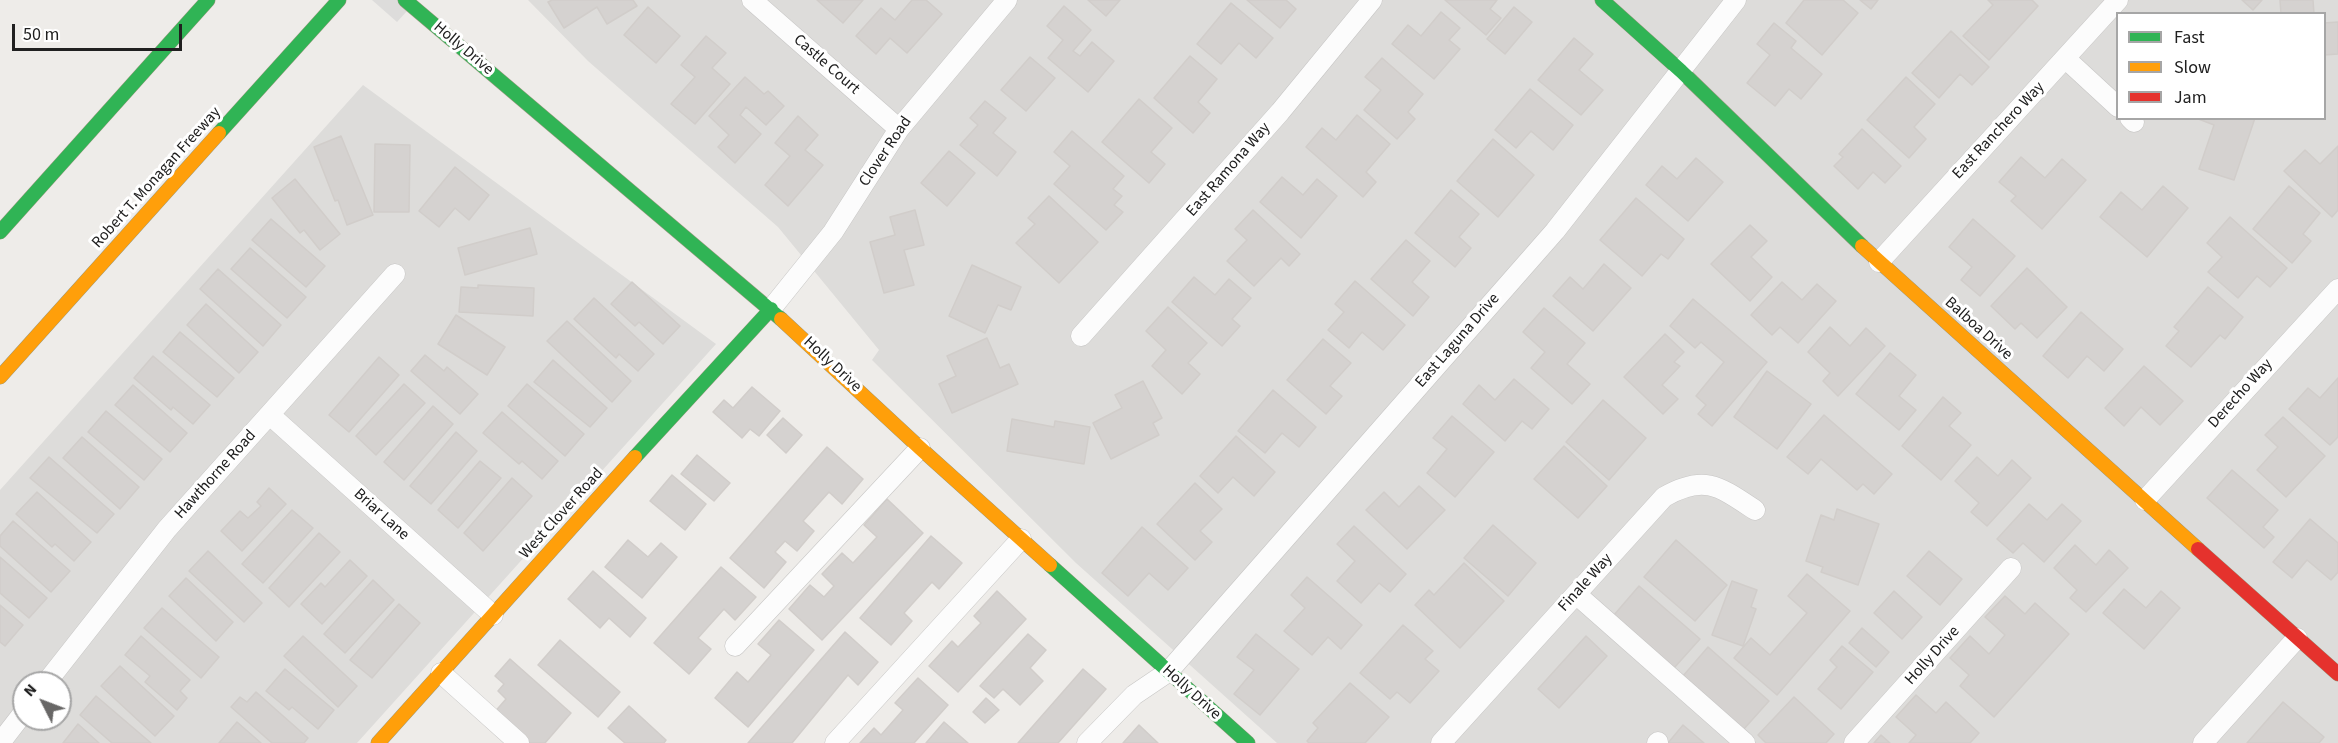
<!DOCTYPE html>
<html>
<head>
<meta charset="utf-8">
<style>
	body { margin:0 }
	#map { position:relative; width:2338px; height:743px; overflow:hidden; background:#eeece9; font-family:"Source Sans 3",sans-serif }
	canvas { display:block }
	.legend { position:absolute; left:2116px; top:12px; width:210px; height:108px; box-sizing:border-box; background:#fff; border:2px solid #a6a6a6; margin:0; padding:8px 10px; list-style:none; font-size:18px; color:#202020 }
	.legend li { display:flex; align-items:center; gap:12px; height:30px }
	.legend b { width:30px; border:2px solid #a6a6a6 }
	.north { position:absolute; left:12px; top:671px; width:60px; height:60px; box-sizing:border-box; background:#fff; border:2px solid #a6a6a6; border-radius:50%; rotate:312deg; font-size:16px; font-weight:700; line-height:24px; text-align:center; color:#202020 }
	.north::after { content:''; display:block; margin:auto; width:21px; height:27px; background:#686766; clip-path:polygon(50% 0,100% 100%,50% 72%,0 100%) }
	.scale { position:absolute; left:12px; top:24px; width:170px; height:27px; box-sizing:border-box; border:3px solid #202020; border-top:0; padding-left:8px; font-size:18px; line-height:21px; white-space:nowrap; color:#202020; -webkit-text-stroke:4px #fff; paint-order:stroke }
</style>
</head>
<body>
<div id="map">
<canvas width="2338" height="743"></canvas>
<ul class="legend">
<li><b style="height:8px;background:#30b455"></b>Fast</li>
<li><b style="height:8px;background:#ff9f0a"></b>Slow</li>
<li><b style="height:8px;background:#e5322d"></b>Jam</li>
</ul>
<div class="north">N</div>
<div class="scale">50 m</div>
</div>
<script>
const c = document.querySelector('canvas').getContext('2d');
c.lineJoin = 'round';
function fill(path, color) { c.fillStyle = color; c.fill(path, 'evenodd'); }
function stroke(path, color, width, dash) { c.strokeStyle = color; c.lineWidth = width; c.lineCap = dash ? 'butt' : 'round'; c.setLineDash(dash || []); c.stroke(path); }
function drawText(font, color, halo, rows, align = 'center') {
  c.font = font + ' "Source Sans 3",sans-serif'; c.lineWidth = 6; c.setLineDash([]); c.textBaseline = 'middle'; c.strokeStyle = halo; c.fillStyle = color; for (const [text, x, y, turn = 0] of rows) {
    c.save(); c.translate(x, y); c.rotate((+turn || 0) * Math.PI / 180); c.textAlign = isNaN(turn) ? turn : align; if (halo) c.strokeText(text, 0, 0); c.fillText(text, 0, 0); c.restore();
  }
}
fill(new Path2D(`
	M528 0H2338V743H1277L1076 563 872 360 879 350 778 227 588 61ZM2118 14H2324V118H2118Z
	M363 85 716 344 357 743H0V490ZM24 683H60V719H24Z`), '#dddcda');
fill(new Path2D(`
	M372 0H417L397 22Z`), '#dddcdb');
const building = new Path2D(`
	M552 0H633L637 6 607 24 597 7 564 28 548 2Z
	M817 0H863L843 23Z
	M912 0H926L942 14 907 53 890 38 876 54 856 36 881 8 895 20Z
	M1088 0H1120L1106 16Z
	M1247 0H1286L1296 9 1280 28Z
	M1445 0H1497L1490 9 1501 18 1486 35Z
	M1804 0H1843L1858 13 1822 55 1786 23Z
	M1860 0H1878L1871 9Z
	M1988 0H2032L2038 6 1989 60 1963 36 1993 5Z
	M2242 0H2262L2253 10Z
	M2280 0H2313L2314 14H2281Z
	M1231 3 1273 38 1256 58 1239 43 1221 64 1197 44Z
	M1064 6 1091 30 1073 51 1080 56 1092 42 1114 61 1088 92 1048 58 1063 40 1047 26Z
	M648 7 680 36 656 63 624 35Z
	M1514 7 1532 22 1505 54 1487 39Z
	M1441 12 1460 28 1449 40 1460 49 1434 79 1392 44 1408 25 1421 36Z
	M2338 22V54L2324 55V23Z
	M1774 23 1796 41 1791 48 1822 74 1801 99 1789 89 1775 106 1747 83 1770 55 1757 44Z
	M1951 31 1989 67 1972 85 1960 74 1939 98 1912 73Z
	M706 36 726 53 712 68 730 84 695 124 671 104 695 77 681 65Z
	M1574 38 1593 54 1579 70 1603 90 1581 115 1538 80Z
	M1190 56 1217 79 1198 102 1210 113 1193 133 1154 98Z
	M1030 57 1055 78 1026 111 1001 90Z
	M1382 58 1423 94 1408 112 1415 119 1397 139 1364 110 1381 90 1365 77Z
	M745 77 764 94 768 91 784 106 766 125 746 107 740 115 761 134 735 163 718 147 729 135 709 116Z
	M1906 77 1935 104 1914 127 1926 139 1909 158 1867 120Z
	M1530 89 1573 125 1553 150 1531 131 1516 148 1495 130Z
	M1139 99 1172 128 1151 152 1165 164 1149 183 1102 142Z
	M985 101 1006 118 993 133 1016 152 997 176 960 145 978 125 970 118Z
	M1357 115 1390 144 1366 172 1376 182 1363 197 1306 147 1322 128 1336 140Z
	M798 116 818 135 805 150 823 165 788 206 765 185 790 156 775 143Z
	M2255 118 2234 180 2199 169 2214 125 2196 118Z
	M1862 129 1901 166 1885 183 1873 172 1858 189 1834 166 1843 157 1839 154Z
	M1072 131 1124 176 1113 189 1122 196 1114 205 1123 212 1106 230 1054 184 1070 166 1054 152Z
	M341 136 373 215 347 225 338 200 335 201 314 147Z
	M1493 139 1534 175 1498 217 1457 181Z
	M375 144 410 145 409 212H374Z
	M2338 146V210L2332 217 2284 171 2305 150 2320 164Z
	M949 151 975 173 947 206 921 183Z
	M2021 157 2045 178 2062 159 2086 180 2042 229 2011 201 2016 196 1999 182Z
	M1696 158 1723 182 1688 221 1646 185 1662 166 1677 179Z
	M455 167 489 195 469 220 455 208 439 227 419 211Z
	M1282 177 1303 195 1317 179 1337 196 1301 238 1260 202Z
	M295 179 340 234 320 250 304 230 300 233 272 198Z
	M2163 186 2188 208 2147 257 2100 217 2121 192 2142 210Z
	M2289 186 2320 213 2303 234 2311 241 2292 263 2253 229Z
	M1451 190 1479 214 1459 237 1471 248 1455 267 1415 233Z
	M1049 196 1098 242 1059 283 1016 243 1035 224 1028 218Z
	M1636 198 1684 239 1668 259 1661 254 1642 276 1600 240Z
	M915 210 924 245 904 250 914 285 884 293 870 242 895 235 890 217Z
	M1253 210 1300 254 1289 266 1281 258 1254 286 1227 261 1247 240 1235 229Z
	M2230 217 2287 268 2270 287 2257 276 2238 298 2208 272 2222 257 2207 243Z
	M271 219 325 266 306 287 252 240Z
	M1973 219 2015 256 1980 296 1961 280 1972 267 1949 247Z
	M1750 225 1767 241 1751 257 1772 277 1750 301 1711 264Z
	M530 228 537 254 465 275 458 248Z
	M1406 240 1430 261 1412 282 1429 297 1413 316 1371 279Z
	M250 248 306 297 287 318 231 269Z
	M1604 264 1631 288 1593 331 1553 296 1570 277 1583 289Z
	M972 265 1021 287 1011 310 998 305 985 333 949 316Z
	M2027 268 2067 307 2037 338 2021 323 2015 329 1991 306Z
	M218 269 281 325 263 346 200 289Z
	M1194 277 1215 295 1229 279 1251 298 1232 319 1240 326 1222 346 1172 302Z
	M1355 281 1405 325 1383 350 1362 332 1349 348 1328 330 1344 312 1335 304Z
	M632 282 680 326 663 344 639 322 635 326 611 304Z
	M1782 282 1802 300 1817 284 1836 301 1798 343 1780 327 1772 335 1751 315Z
	M478 285 534 288 533 316 459 312 461 287 478 288Z
	M2208 287 2243 317 2225 339 2220 335 2191 367 2166 346 2179 331 2174 327Z
	M594 298 654 354 638 371 619 354 616 358 574 319Z
	M1693 299 1767 362 1712 426 1698 414 1706 405 1696 396 1724 362 1701 342 1695 348 1670 326Z
	M206 304 258 352 239 373 187 325Z
	M1168 307 1207 343 1188 363 1200 374 1182 394 1152 366 1166 350 1146 331Z
	M1544 308 1585 343 1567 364 1590 384 1572 404 1531 368 1545 352 1523 332Z
	M2081 312 2123 349 2104 371 2087 356 2068 378 2043 356Z
	M456 315 505 347 487 375 438 344Z
	M567 321 631 381 612 402 547 341Z
	M1830 327 1850 346 1866 328 1885 346 1838 396 1823 381 1830 373 1808 352Z
	M180 332 234 378 217 397 163 352Z
	M1665 334 1684 352 1674 362 1680 366 1662 385 1678 399 1663 414 1624 377Z
	M987 338 1000 368 1009 364 1018 384 952 413 939 384 956 376 947 356Z
	M1323 339 1351 363 1330 386 1342 396 1326 414 1287 380Z
	M1890 353 1916 375 1899 396 1916 410 1899 430 1856 394Z
	M425 355 444 371 447 367 478 394 460 414 411 371Z
	M153 356 210 405 193 424 173 407 171 410 134 378Z
	M379 357 399 375 349 432 329 415Z
	M553 360 607 408 590 427 534 382Z
	M2144 366 2183 401 2160 425 2141 407 2124 426 2105 408Z
	M1767 371 1811 404 1777 449 1734 417Z
	M2338 378V437L2330 445 2289 409 2308 388 2320 398Z
	M1514 379 1549 409 1532 429 1522 421 1505 441 1463 404 1479 385 1495 400Z
	M1143 381 1162 418 1153 423 1159 435 1111 459 1093 423 1122 408 1115 395Z
	M404 384 425 403 376 455 356 436Z
	M527 384 584 434 565 456 508 406Z
	M133 385 187 433 170 452 115 405Z
	M752 387 780 411 759 436 750 429 742 438 713 412 724 400 733 408Z
	M1273 390 1316 427 1299 447 1282 433 1265 453 1238 431Z
	M1943 397 1961 413 1949 426 1971 445 1941 480 1902 446Z
	M1603 400 1646 438 1609 480 1566 442Z
	M433 406 453 424 404 480 384 462Z
	M106 411 162 459 144 480 88 432Z
	M502 412 558 461 542 479 522 461 519 464 483 433Z
	M1824 415 1892 474 1874 494 1863 484 1857 490 1821 459 1808 474 1787 457Z
	M1452 416 1494 452 1455 497 1427 473 1447 449 1433 438Z
	M2283 417 2325 456 2286 497 2257 470 2278 447 2265 435Z
	M783 418 802 435 786 453 767 435Z
	M1012 419 1054 427 1055 421 1090 427 1084 464 1007 451Z
	M456 432 477 451 431 504 410 486Z
	M1236 436 1275 472 1254 496 1233 477 1218 493 1200 476Z
	M82 437 139 487 120 509 63 458Z
	M1564 446 1607 486 1578 518 1534 479Z
	M827 447 863 479 842 504 829 492 803 521 814 531 797 551 785 541 775 552 786 562 764 588 730 558Z
	M697 455 730 483 714 501 681 474Z
	M49 457 114 514 97 533 30 478Z
	M1977 457 1998 476 2012 460 2031 478 1987 526 1971 512 1979 503 1955 481Z
	M480 461 501 478 458 528 438 510Z
	M2232 470 2278 510 2263 527 2274 537 2264 548 2207 498Z
	M672 475 706 504 685 530 650 501Z
	M512 478 532 496 483 551 464 533Z
	M1195 483 1222 509 1200 531 1212 542 1195 560 1157 524Z
	M1419 486 1445 510 1407 549 1366 510 1384 492 1399 507Z
	M269 488 286 504 242 551 221 531 240 511 248 518 261 506 257 502Z
	M37 492 91 542 74 561 55 544 52 547 16 514Z
	M887 499 923 533 822 640 789 609 810 585 824 597 834 586 822 574 842 553 853 563 877 537 864 525Z
	M2029 504 2047 520 2062 504 2081 521 2044 562 2023 543 2013 553 1997 539Z
	M1837 509 1879 524 1858 585 1821 572 1823 567 1806 561 1821 515 1834 520Z
	M292 510 313 528 263 583 242 564Z
	M2310 519 2338 543V572L2331 580 2307 560 2292 578 2273 562Z
	M13 521 70 571 51 592 0 546V536Z
	M1493 525 1536 563 1508 596 1464 558Z
	M1354 526 1406 574 1390 592 1379 583 1361 603 1337 581 1355 561 1337 544Z
	M1142 527 1188 568 1168 590 1149 573 1128 596 1102 573Z
	M319 533 340 552 289 607 269 588Z
	M931 536 962 563 939 589 932 582 904 613 912 621 891 645 860 618Z
	M628 540 648 557 661 543 677 557 642 598 605 567Z
	M1676 540 1727 585 1695 621 1644 577Z
	M2075 545 2096 565 2109 550 2128 568 2086 612 2070 598 2077 590 2054 568Z
	M208 551 262 603 244 622 189 571Z
	M1929 551 1962 579 1940 605 1907 576Z
	M0 557 47 598 29 618 0 593Z
	M350 560 367 576 322 624 301 604 321 583 325 587Z
	M1464 563 1504 601 1460 648 1415 605 1429 590 1434 595Z
	M721 567 756 597 735 620 724 609 698 638 711 649 689 674 654 643Z
	M593 571 646 618 630 637 609 618 600 628 568 599Z
	M1807 574 1850 611 1777 695 1734 658 1751 638 1770 655 1807 613 1788 596Z
	M1307 577 1362 625 1341 649 1328 637 1312 655 1284 631 1305 608 1291 595Z
	M186 578 233 622 216 641 169 596Z
	M373 580 394 600 345 653 324 634Z
	M1732 581 1757 590 1751 607 1756 609 1743 646 1712 635Z
	M1639 586 1700 639 1674 668 1614 615Z
	M2124 589 2146 608 2161 591 2180 608 2144 649 2103 613Z
	M997 591 1026 619 958 692 929 666 952 641 958 647 981 623 974 616Z
	M1894 591 1922 617 1902 639 1874 613Z
	M2005 596 2025 614 2035 603 2069 634 1994 717 1960 686 1969 675 1950 658 1970 636 1989 654 2005 635 1985 617Z
	M399 604 420 623 372 678 350 660Z
	M0 605 23 625 5 646 0 642Z
	M162 608 219 657 201 678 144 628Z
	M779 620 814 650 748 727 715 698 737 672 748 682 771 655 758 644Z
	M1403 625 1433 651 1425 659 1439 671 1410 703 1397 692 1390 699 1360 673Z
	M1862 628 1889 652 1876 667 1849 643Z
	M845 632 878 662 858 685 848 675 792 743H748Z
	M1028 634 1046 650 1030 668 1043 681 1020 705 1003 689 994 698 980 686Z
	M1256 634 1299 669 1260 715 1234 694 1254 670 1237 657Z
	M141 636 190 680 180 691 187 698 177 710 145 682 150 676 125 655Z
	M303 636 357 686 338 707 284 656Z
	M1586 636 1607 656 1559 708 1538 689Z
	M560 640 620 692 598 717 538 665Z
	M1842 646 1873 672 1841 709 1818 689 1837 667 1830 660Z
	M1708 647 1769 701 1743 730 1683 676Z
	M510 659 571 713 545 743H526L493 714 506 699 498 691 504 684 495 676Z
	M120 666 174 716 155 736 101 686Z
	M285 669 334 710 318 729 292 707 289 710 266 691Z
	M1083 669 1106 689 1058 743H1018Z
	M918 678 948 705 914 743H860L874 728 881 735 903 710 895 703Z
	M1350 683 1389 717 1365 743H1309L1307 741 1318 728 1313 723Z
	M256 692 308 738 304 743H272L231 707 240 697 247 702Z
	M1916 695 1936 713 1946 702 1979 733 1970 743H1909L1916 735 1896 717Z
	M96 696 151 743H112L80 715Z
	M1794 697 1834 734 1826 743H1766L1758 735Z
	M986 698 999 710 985 723 973 712Z
	M2283 702 2324 737 2319 743H2247Z
	M629 706 666 740 664 743H625L608 728Z
	M237 722 261 743H219Z
	M944 722 968 743H926Z
	M78 724 99 743H63Z
	M1139 725 1158 743H1123Z
	M1683 725 1704 743H1668Z
	M1881 735 1890 743H1874Z`);
fill(building, '#d5d2d0');
stroke(building, '#d1cdca', 1.5);
const street = new Path2D(`
	M752 0 899 129
	M2066 59 2118 107
	M2130 118 2134 122
	M1879 262 2118 0
	M771 309 833 232 899 129 1007 0
	M1081 336 1280 112 1372 0
	M270 415 493 615
	M2145 500 2338 289
	M1576 594 1745 743
	M735 646 920 448
	M441 673 519 743
	M46 683 167 529 395 274
	M0 743 24 712
	M835 743 1021 539
	M1087 743 1134 695 1168 672 1555 231 1736 0
	M1441 743 1664 497C1704 474 1719 486 1755 510
	M1657 743 1658 742
	M1854 743 2011 568
	M2203 743 2297 638`);
const fast = new Path2D(`
	M405 0 781 319
	M1602 0 1681 71 1862 246
	M219 133 339 0
	M0 232 208 0
	M635 457 771 309
	M1050 565 1248 743`);
const slow = new Path2D(`
	M1862 246 2198 549
	M781 319 920 448 1050 565
	M0 377 219 133
	M378 743 635 457`);
const jam = new Path2D(`
	M2198 549 2338 674`);
stroke(street, '#c7c6c5', 21);
stroke(fast, '#99997f', 15);
stroke(slow, '#99997f', 15);
stroke(jam, '#99997f', 15);
stroke(street, '#fcfcfc', 20);
stroke(fast, '#30b455', 14);
stroke(slow, '#ff9f0a', 14);
stroke(jam, '#e5322d', 14);
drawText('16px', '#202020', '#fff', [
	["Holly Drive",463,49,40],
	["Castle Court",826,65,41],
	["East Ranchero Way",1999,131,-47],
	["Clover Road",886,152,-56],
	["East Ramona Way",1229,170,-49],
	["Robert T. Monagan Freeway",157,178,-48],
	["Balboa Drive",1978,329,42],
	["East Laguna Drive",1458,341,-49],
	["Holly Drive",832,365,43],
	["Derecho Way",2241,394,-48],
	["Hawthorne Road",216,475,-48],
	["West Clover Road",562,514,-48],
	["Briar Lane",381,515,42],
	["Finale Way",1586,583,-48],
	["Holly Drive",1933,656,-48],
	["Holly Drive",1191,693,42]
]);
</script>
</body>
</html>
